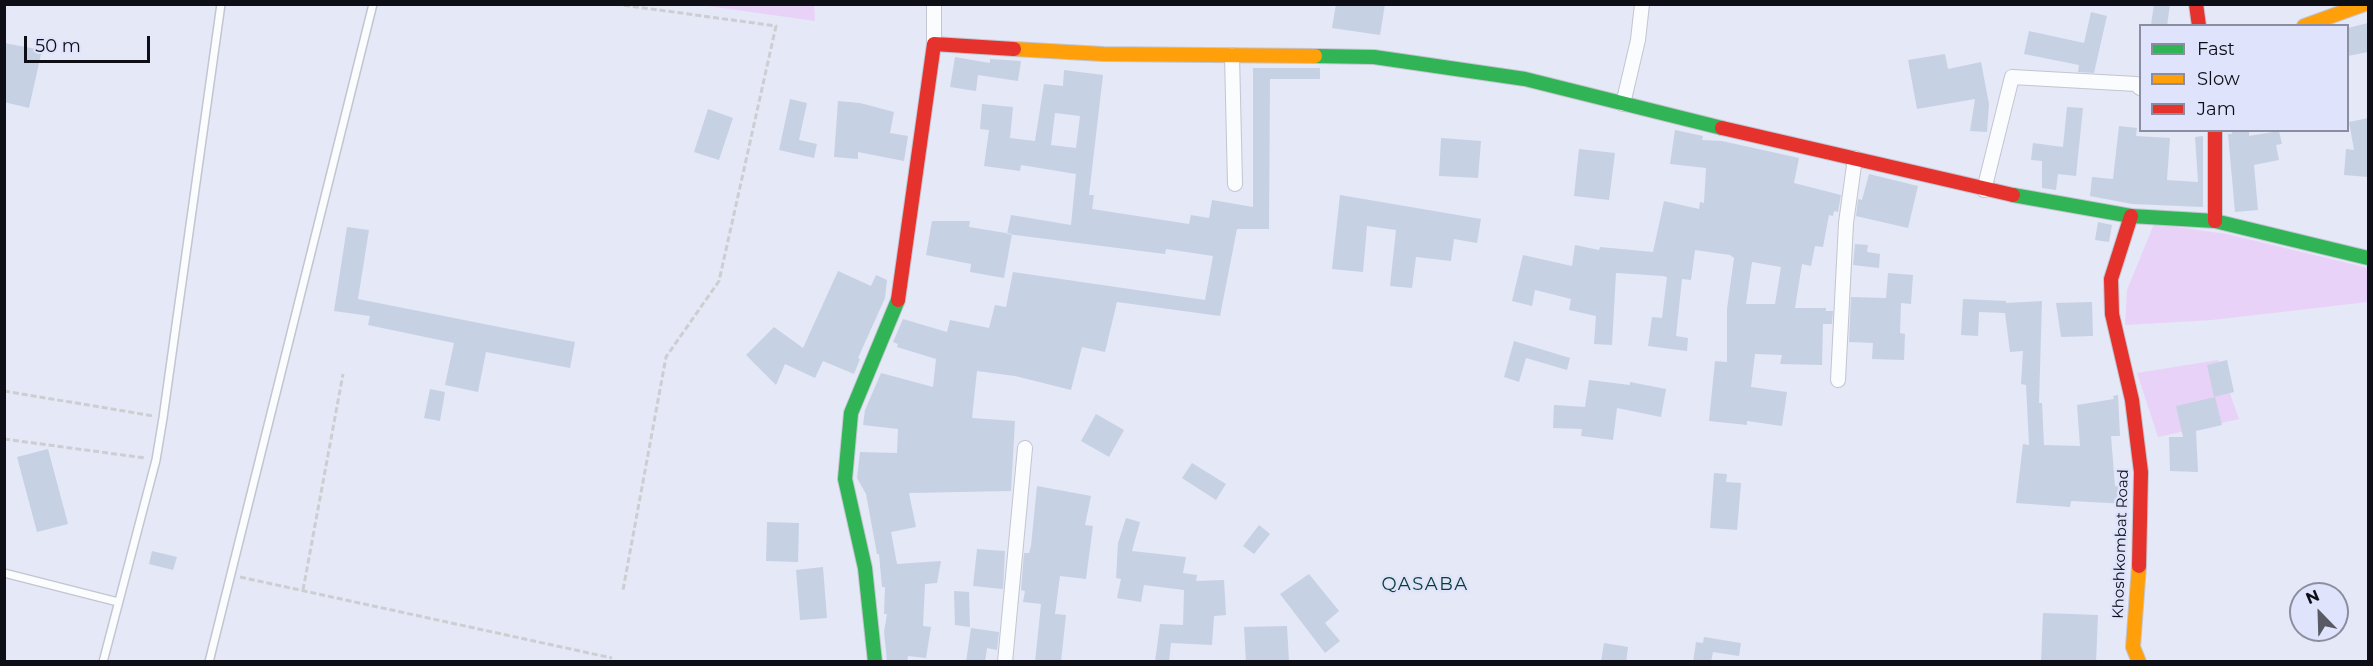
<!DOCTYPE html>
<html>
<head>
<meta charset="utf-8">
<style>
	body { margin:0 }
	#map { position:relative; width:2373px; height:666px; overflow:hidden; background:#e5e8f6; font-family:Montserrat,sans-serif }
	canvas { display:block }
	.frame { position:absolute; inset:0; border:6px solid #0d0e16; pointer-events:none }
	.legend { position:absolute; left:2139px; top:24px; width:210px; height:108px; box-sizing:border-box; background:#dfe3fc; border:2px solid #8b8ea0; margin:0; padding:8px 10px; list-style:none; font-size:18px; color:#0d0e16 }
	.legend li { display:flex; align-items:center; gap:12px; height:30px }
	.legend b { width:30px; border:2px solid #8b8ea0 }
	.north { position:absolute; left:2289px; top:582px; width:60px; height:60px; box-sizing:border-box; background:#dfe3fc; border:2px solid #8b8ea0; border-radius:50%; rotate:337deg; font-size:16px; font-weight:700; line-height:24px; text-align:center; color:#0d0e16 }
	.north::after { content:''; display:block; margin:auto; width:21px; height:27px; background:#595a64; clip-path:polygon(50% 0,100% 100%,50% 72%,0 100%) }
	.scale { position:absolute; left:24px; top:36px; width:126px; height:27px; box-sizing:border-box; border:3px solid #0d0e16; border-top:0; padding-left:8px; font-size:18px; line-height:21px; white-space:nowrap; color:#0d0e16; -webkit-text-stroke:4px #dfe3fc; paint-order:stroke }
</style>
</head>
<body>
<div id="map">
<canvas width="2373" height="666"></canvas>
<div class="frame"></div>
<ul class="legend">
<li><b style="height:8px;background:#30b455"></b>Fast</li>
<li><b style="height:8px;background:#ff9f0a"></b>Slow</li>
<li><b style="height:8px;background:#e5322d"></b>Jam</li>
</ul>
<div class="north">N</div>
<div class="scale">50 m</div>
</div>
<script>
const c = document.querySelector('canvas').getContext('2d');
c.lineJoin = 'round';
function fill(path, color) { c.fillStyle = color; c.fill(path, 'evenodd'); }
function stroke(path, color, width, dash) { c.strokeStyle = color; c.lineWidth = width; c.lineCap = dash ? 'butt' : 'round'; c.setLineDash(dash || []); c.stroke(path); }
function drawText(font, color, halo, rows, align = 'center') {
  c.font = font + ' Montserrat,sans-serif'; c.lineWidth = 5; c.setLineDash([]); c.textBaseline = 'middle'; c.strokeStyle = halo; c.fillStyle = color; for (const [text, x, y, turn = 0] of rows) {
    c.save(); c.translate(x, y); c.rotate((+turn || 0) * Math.PI / 180); c.textAlign = isNaN(turn) ? turn : align; if (halo) c.strokeText(text, 0, 0); c.fillText(text, 0, 0); c.restore();
  }
}
fill(new Path2D(`
	M701 5H814L815 21Z
	M2154 224 2227 234 2368 268V302L2212 320 2125 325 2127 290Z
	M2218 360 2239 419 2158 437 2137 373Z`), '#e9d2f7');
fill(new Path2D(`
	M1336 4H1385L1380 35 1332 28Z
	M2154 4H2170L2167 26 2151 25Z
	M2091 12 2107 16 2094 73 2078 72 2079 65 2024 54 2029 31 2084 43Z
	M2368 23V52L2348 56V28Z
	M4 43 42 50 29 108 4 102Z
	M1945 54 1948 69 1981 62 1989 104 1987 132 1970 131 1975 99 1917 109 1908 60Z
	M955 57 990 63V59L1021 61 1018 81 978 75 976 91 950 87Z
	M1253 68H1320V79H1270L1269 229H1237L1220 316 1117 302 1105 352 1082 347 1071 390 1015 376 977 371 972 418 1015 421 1011 491 909 493 916 527 891 532 897 564 941 561 937 583 925 584 923 626 931 627 926 658 908 656 907 662H887L884 632 887 614H884L885 587H882L879 554H877L866 494 857 478 860 452 897 453 898 429 863 425 865 410 881 373 933 387 936 359 897 347 898 344 893 342 903 319 947 332 950 320 989 328 995 305 1006 307 1013 272 1205 300 1213 256 1166 249 1165 254 1007 234 1011 215 1071 225 1076 174 1021 165 1020 171 984 166 989 130 980 129 982 104 1013 107 1010 138 1035 141 1044 84 1063 86 1064 70 1103 75 1089 195H1094L1092 209 1189 224 1191 215 1209 218 1212 200 1253 207ZM1055 113 1080 116 1076 148 1051 145Z
	M790 99 807 103 799 140 817 144 814 158 779 150Z
	M838 101 860 103 894 112 890 133 908 136 904 161 858 152V159L834 157Z
	M2067 107 2083 108 2076 176 2058 174 2056 190 2042 188V161L2031 160 2033 143 2063 147Z
	M708 109 733 118 719 160 694 152Z
	M2368 118V177L2344 175 2346 149 2354 150 2349 122Z
	M2119 126 2137 128 2136 136 2170 138 2167 180 2198 182 2195 137 2203 136V207L2132 204 2090 196 2092 177 2113 179Z
	M1675 130 1703 136 1702 140 1722 141 1799 158 1794 183 1841 195 1838 212 1834 211 1833 216 1829 215 1823 247 1815 246 1811 266 1802 264 1795 308H1826V311H1833L1832 324H1823L1822 365 1780 364 1782 355 1755 354 1751 387 1787 392 1782 426 1747 421V425L1709 421 1715 361 1727 362V309L1734 258 1730 255 1695 250 1691 280 1682 279 1676 336 1688 338 1687 351 1648 346 1652 317 1662 318 1667 277 1663 276 1616 273 1612 345 1594 344 1596 316 1569 310 1571 299 1535 290 1532 306 1512 301 1523 255 1572 266 1575 245 1599 250 1600 247 1653 252 1664 201 1699 209 1700 202 1704 203 1706 168 1670 164ZM1752 262 1781 267 1775 304H1746Z
	M2231 130H2249V136L2279 131 2282 144 2276 145 2279 160 2254 165 2258 210 2235 212 2228 134H2232Z
	M1441 138 1481 141 1478 178 1439 176Z
	M1579 149 1615 153 1609 200 1574 196Z
	M1869 174 1918 186 1908 228 1856 216 1858 199 1862 200Z
	M1340 195 1481 219 1477 243 1454 239 1451 261 1416 257 1412 288 1390 286 1396 230 1367 226 1363 272 1332 269Z
	M932 221H970L969 227 1012 234 1004 278 970 272 971 264 926 255Z
	M2098 222 2112 225 2109 242 2095 240Z
	M347 227 369 230 358 299 575 342 570 368 486 352 478 392 445 385 454 343 368 325 370 316 334 311Z
	M1855 244 1868 245 1867 252 1880 254 1879 268 1853 265Z
	M838 271 871 286 876 275 887 280 885 298 858 358 860 359 854 374 823 361 815 378 785 364 776 385 746 355 774 327 803 348Z
	M1888 273 1913 275 1911 304 1901 303 1900 333 1905 334 1904 360 1872 359 1873 343 1849 342 1851 297 1886 298Z
	M1963 299 2006 301V303L2042 301 2039 403H2042L2044 445 2080 446 2077 405 2114 399 2113 396 2118 395 2120 436H2111L2115 486 2129 487 2128 504 2071 501 2070 507 2016 503 2023 444 2029 445 2026 385 2021 384 2023 351 2010 352 2005 313 1979 312 1978 336 1961 335Z
	M2092 302 2093 336 2061 337 2056 303Z
	M1514 341 1570 358 1567 370 1526 358 1519 382 1504 377Z
	M2227 360 2234 392 2214 397 2207 365Z
	M1589 380 1630 385V382L1666 389 1661 417 1617 408 1613 440 1581 436 1582 429 1553 428 1554 405 1585 407Z
	M430 389 445 392 440 421 424 418Z
	M2215 397 2222 425 2196 431 2198 472 2170 471 2169 437H2183L2176 406Z
	M1096 414 1124 430 1109 457 1081 441Z
	M48 449 68 524 37 532 17 457Z
	M1192 463 1226 484 1216 500 1182 478Z
	M1714 473 1727 474 1726 482 1741 483 1737 530 1710 528Z
	M1037 486 1091 496 1085 525 1093 526 1086 579 1060 576 1055 614 1066 615 1061 662H1035L1041 604 1023 602 1025 591 1021 590 1024 553H1029L1031 546Z
	M1126 518 1140 522 1132 551 1186 557 1183 573 1197 575 1196 581 1224 580 1226 615 1214 616 1212 645 1171 643 1169 662H1155L1160 624 1183 625 1184 590 1144 585 1141 602 1117 598 1121 579 1116 578 1118 543Z
	M767 522 799 523 798 562 766 561Z
	M1259 525 1270 534 1254 554 1243 546Z
	M977 549 1005 551 1003 589 973 586Z
	M152 551 177 557 173 570 149 564Z
	M823 567 827 618 800 620 796 570Z
	M1309 574 1339 611 1325 623 1340 641 1325 653 1280 594Z
	M954 591 969 592 970 627 955 625Z
	M2043 613 2098 615 2096 662H2041Z
	M1287 626 1289 662H1246L1244 627Z
	M971 628 999 632 997 650 987 648 985 662H966Z
	M1704 637 1741 643 1739 656 1713 652 1711 662H1693L1696 642 1703 643Z
	M1604 643 1628 647 1626 662H1601Z`), '#c7d1e4');
const lane = new Path2D(`
	M4 573 118 602
	M103 662 156 460 163 418 221 4
	M209 662 373 4`);
const street = new Path2D(`
	M934 44V4
	M1232 55 1235 184
	M1623 104 1638 40 1642 4
	M1984 190 2012 77 2136 84 2140 88
	M1838 380 1846 223 1855 158
	M1005 662 1025 448`);
const fast = new Path2D(`
	M1315 56 1374 57 1525 79 1722 128
	M2013 195 2131 216 2215 221 2368 258
	M875 662 865 568 845 479 851 413 898 300`);
const slow = new Path2D(`
	M2304 26 2365 4
	M1014 49 1103 54 1315 56
	M2139 662 2133 647 2139 566`);
const jam = new Path2D(`
	M2196 4 2199 26
	M1722 128 2013 195
	M2215 130V221
	M2131 216 2111 279 2112 314 2132 400 2141 472 2139 566
	M898 300 934 44 1014 49`);
stroke(lane, '#c3c5d0', 10);
stroke(street, '#c3c5d0', 16);
stroke(fast, '#c3c5d0', 16);
stroke(slow, '#c3c5d0', 16);
stroke(jam, '#c3c5d0', 16);
stroke(new Path2D(`
	M615 4 776 26 719 281 666 357 623 590
	M4 391 154 416
	M4 439 145 458
	M240 577 612 658
	M303 590 343 374`), '#cdced2', 3, [6, 3]);
stroke(lane, '#fbfcfe', 7);
stroke(street, '#fbfcfe', 14);
stroke(fast, '#30b455', 14);
stroke(slow, '#ff9f0a', 14);
stroke(jam, '#e5322d', 14);
drawText('15px', '#0d0e16', '#dfe3fc', [
	["Khoshkombat Road",2121,544,-88]
]);
c.letterSpacing = '1.5px';
drawText('18px', '#094032', '#dfe3fc', [
	["QASABA",1425,585]
]);
c.letterSpacing = '0px';
</script>
</body>
</html>
